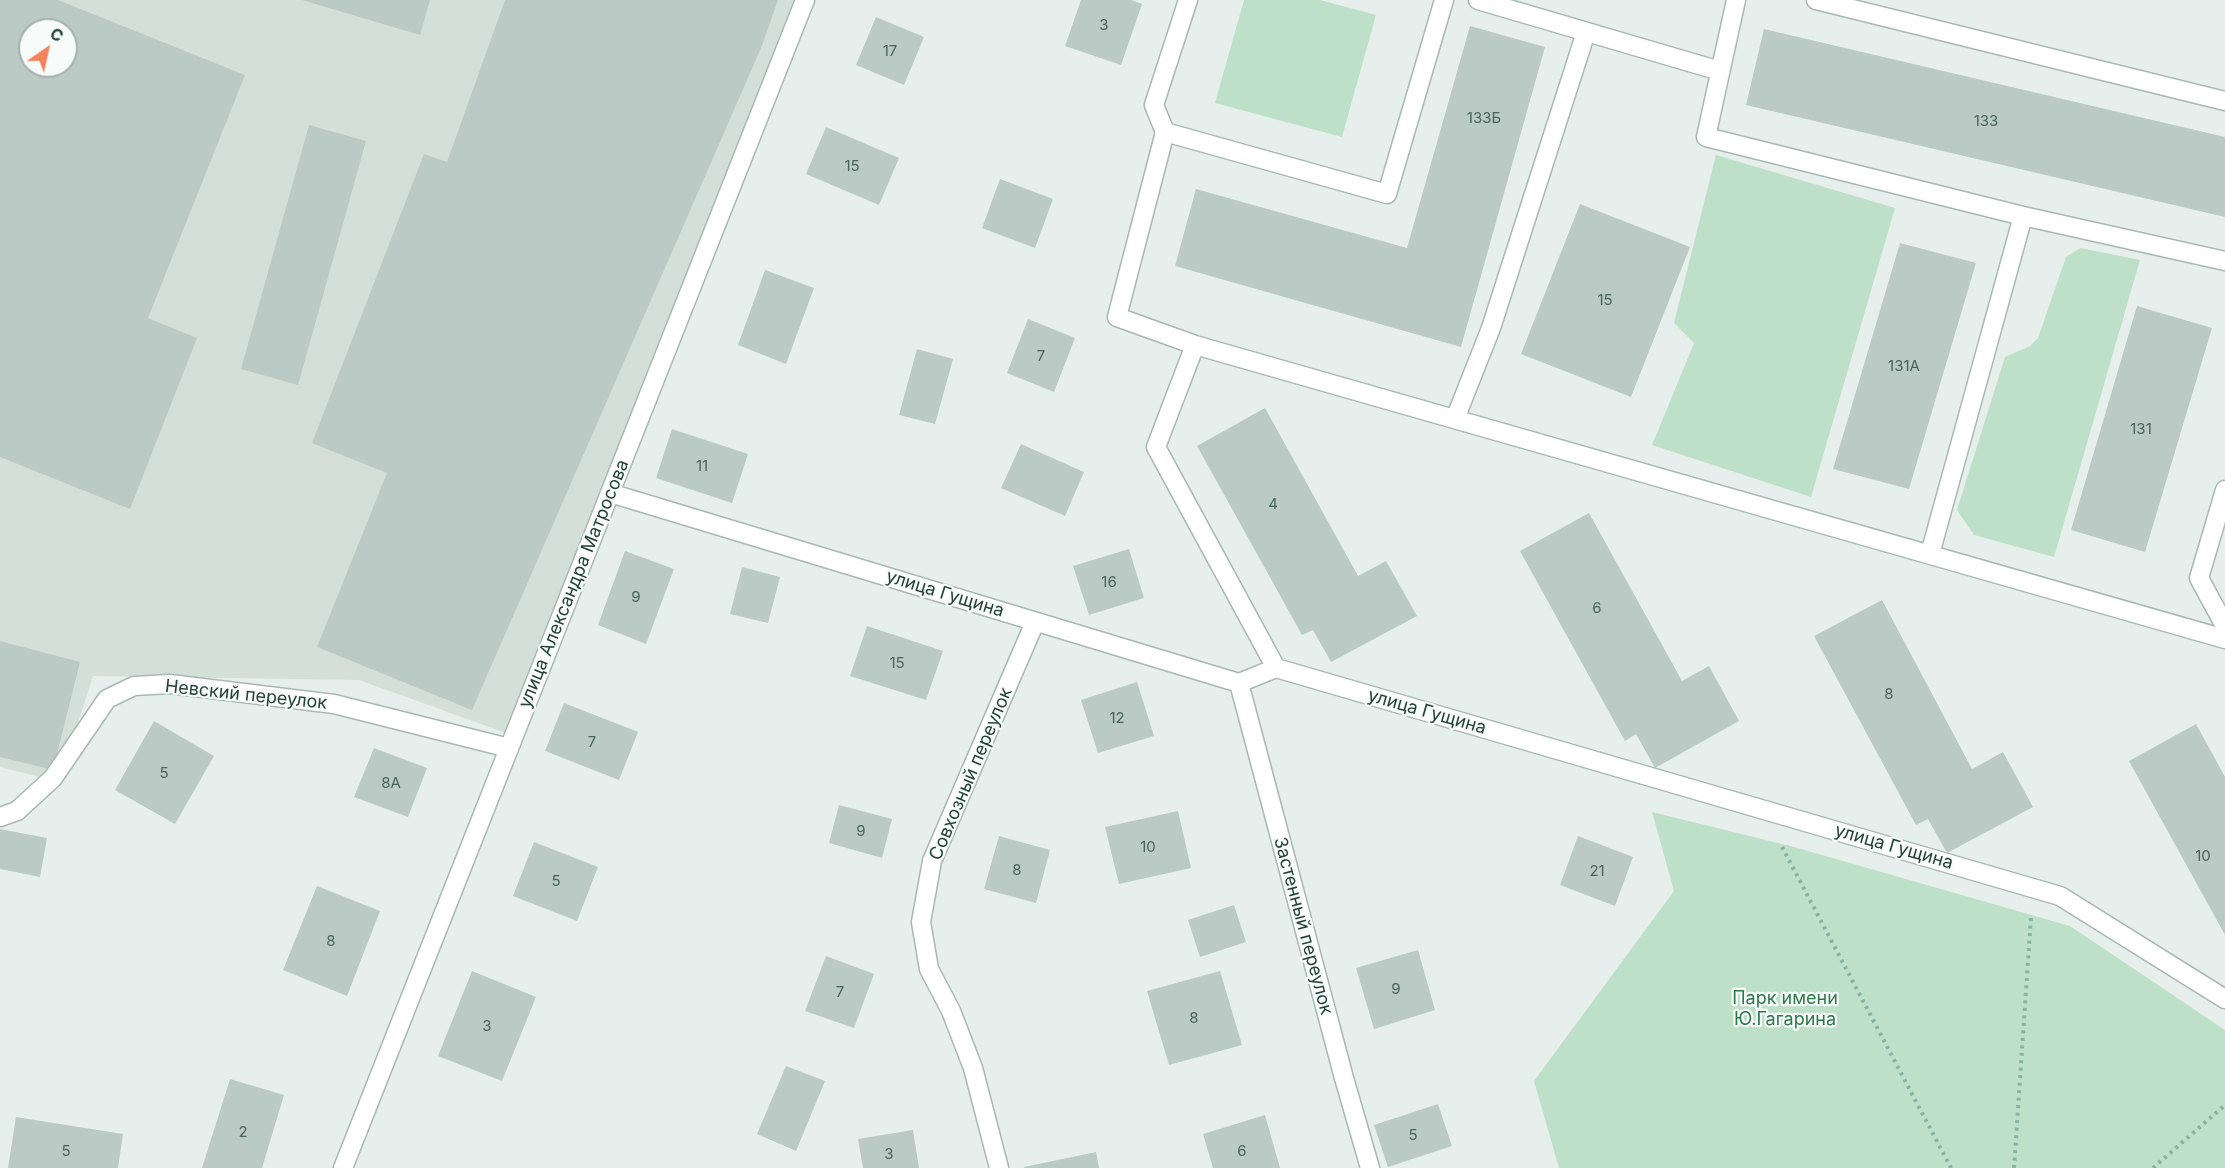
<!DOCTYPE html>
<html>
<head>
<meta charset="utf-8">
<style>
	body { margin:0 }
	#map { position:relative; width:2225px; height:1168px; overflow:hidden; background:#e6efeb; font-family:Inter,sans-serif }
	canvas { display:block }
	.north { position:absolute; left:18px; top:18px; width:60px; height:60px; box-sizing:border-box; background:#f7fbf9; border:2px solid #a3b1ad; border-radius:50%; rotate:34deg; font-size:16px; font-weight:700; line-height:24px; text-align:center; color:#24423a }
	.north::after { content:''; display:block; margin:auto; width:21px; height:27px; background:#f4845f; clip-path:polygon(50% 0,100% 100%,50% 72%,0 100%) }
</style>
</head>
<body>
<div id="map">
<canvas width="2225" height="1168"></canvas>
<div class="north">С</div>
</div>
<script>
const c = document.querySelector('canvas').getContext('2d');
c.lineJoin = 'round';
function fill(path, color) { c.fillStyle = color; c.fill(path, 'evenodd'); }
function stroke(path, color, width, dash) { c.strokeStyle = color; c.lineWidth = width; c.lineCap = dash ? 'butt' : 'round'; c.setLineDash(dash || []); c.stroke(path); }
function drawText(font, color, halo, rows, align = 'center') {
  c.font = font + ' Inter,sans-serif'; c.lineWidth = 4.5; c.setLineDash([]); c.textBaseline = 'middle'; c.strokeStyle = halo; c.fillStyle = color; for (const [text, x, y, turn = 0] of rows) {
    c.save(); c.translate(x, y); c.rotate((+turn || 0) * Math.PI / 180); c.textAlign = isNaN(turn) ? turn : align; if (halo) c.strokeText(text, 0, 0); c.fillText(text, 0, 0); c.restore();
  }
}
fill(new Path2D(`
	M0 0H798L506 733 359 680 93 676 59 782 0 767ZM30 30H66V66H30Z`), '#d4dfda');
fill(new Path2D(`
	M1244 0H1320L1376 15 1342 137 1215 103Z
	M1716 155 1895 208 1811 497 1652 445 1694 343 1674 323Z
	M2080 248 2140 260 2054 557 1974 535 1957 510 2005 357 2030 346 2038 338 2066 257Z
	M1652 812 1794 847 2070 926 2225 1030V1168H1559L1534 1081 1674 891Z`), '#bfe0c8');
fill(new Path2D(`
	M0 0H58L245 75 148 318 197 338 130 509 0 457ZM30 30H66V66H30Z
	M302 0H430L420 35Z
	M505 0H778L761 48 472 710 317 647 387 473 312 443 424 154 447 162Z
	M1081 0H1131L1142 4 1121 65 1065 46Z
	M876 17 924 37 904 85 856 65Z
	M1470 26 1545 47 1461 347 1175 266 1196 189 1407 248Z
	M1764 29 2225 137V217L1746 105Z
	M309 125 366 141 298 385 241 369Z
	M826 127 899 158 879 205 806 174Z
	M1000 179 1053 199 1035 248 982 228Z
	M1580 204 1690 247 1631 397 1521 354Z
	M1900 243 1976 263 1909 489 1833 469Z
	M765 270 814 288 786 364 738 345Z
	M2137 306 2212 328 2145 552 2071 530Z
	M1028 319 1075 338 1054 392 1007 373Z
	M917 349 953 359 935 424 899 415Z
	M1265 408 1358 576 1386 561 1417 616 1331 662 1313 630 1302 635 1197 446Z
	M672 429 748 454 732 503 656 478Z
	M1021 444 1084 472 1065 516 1001 488Z
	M1589 513 1682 681 1709 666 1739 721 1655 768 1636 734 1625 741 1520 551Z
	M1129 549 1144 598 1089 615 1073 566Z
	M625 551 674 569 646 644 598 625Z
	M742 567 780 577 768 623 730 614Z
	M1882 600 1972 769 2003 752 2033 807 1947 853 1928 819 1916 825 1814 636Z
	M867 626 943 651 926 700 850 676Z
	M0 641 80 662 53 770 0 757Z
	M1137 682 1154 736 1098 753 1081 700Z
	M564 703 638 732 619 780 545 751Z
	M154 721 214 756 175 824 115 790Z
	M2196 724 2225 777V935L2129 761Z
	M374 748 427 768 408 817 354 797Z
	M839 805 892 819 882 858 829 843Z
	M1178 811 1191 868 1119 884 1105 827Z
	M0 829 47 838 40 877 0 869Z
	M999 836 1050 850 1036 903 984 889Z
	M1578 836 1633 857 1615 906 1560 885Z
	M534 842 598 867 577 921 513 896Z
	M317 886 380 911 347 996 283 970Z
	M1234 905 1246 942 1200 957 1188 920Z
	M1418 950 1435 1010 1374 1029 1356 968Z
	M826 956 874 974 854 1028 805 1011Z
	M472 971 536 997 502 1081 438 1056Z
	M1220 971 1242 1045 1169 1065 1147 991Z
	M786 1066 825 1081 796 1151 757 1134Z
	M230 1079 284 1095 262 1168H202Z
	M1438 1104 1452 1146 1388 1167 1374 1125Z
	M1265 1115 1280 1168H1213L1203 1134Z
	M16 1117 123 1134 118 1168H8Z
	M913 1130 919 1168H863L858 1139Z
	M1096 1152 1099 1168H1024V1167Z`), '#bbcac4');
const service = new Path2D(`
	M1478 0 1720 71
	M1736 0 1706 137 2023 216 2225 261
	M1816 0 2225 101
	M1195 345 1117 317 1165 132 1387 194 1444 0
	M1455 419 1491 328 1586 32
	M2225 490 2199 578 2225 626
	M1930 554 2023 216
	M1276 668 1156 447 1195 345 2225 639`);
const minor = new Path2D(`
	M1165 132 1154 105 1188 0
	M610 493 1239 683 1276 668 2060 896 2225 999
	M1239 683 1344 1078 1370 1168
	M0 817 17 811 53 778 107 699 134 686 170 684 334 704 509 748
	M343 1168 805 0
	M999 1168 973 1068 951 1011 929 969 921 922 932 861 1035 622`);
stroke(service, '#a8b8b2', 21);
stroke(minor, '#a8b8b2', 21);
stroke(new Path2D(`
	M1782 847 1951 1168
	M2014 1168 2031 917
	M2153 1168 2225 1105`), '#86b3a5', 4, [3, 4.5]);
stroke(service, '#fff', 18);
stroke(minor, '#fff', 18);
drawText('15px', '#4a645c', null, [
	["3",1104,25],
	["17",890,51],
	["133Б",1484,118],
	["133",1986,121],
	["15",852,166],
	["15",1605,300],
	["7",1041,356],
	["131А",1904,366],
	["131",2141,429],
	["11",702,466],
	["4",1273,504],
	["16",1109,582],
	["9",636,597],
	["6",1597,608],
	["15",897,663],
	["8",1889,694],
	["12",1117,718],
	["7",592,742],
	["5",164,773],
	["8А",391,783],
	["9",861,831],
	["10",1148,847],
	["10",2203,856],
	["8",1017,870],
	["21",1597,871],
	["5",556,881],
	["8",331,941],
	["9",1396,989],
	["7",840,992],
	["8",1194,1018],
	["3",487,1026],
	["2",243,1132],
	["5",1413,1135],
	["5",66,1151],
	["6",1242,1151],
	["3",889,1154]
]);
drawText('18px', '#24423a', '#f7fbf9', [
	["улица Александра Матросова",574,584,-68],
	["улица Гущина",945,594,17],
	["Невский переулок",246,695,6],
	["улица Гущина",1427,712,16],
	["Совхозный переулок",971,774,-67],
	["улица Гущина",1894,847,16],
	["Застенный переулок",1303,926,75]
]);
drawText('18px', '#2d7a4b', '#f7fbf9', [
	["Парк имени",1785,999],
	["Ю.Гагарина",1785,1020]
]);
</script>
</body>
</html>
